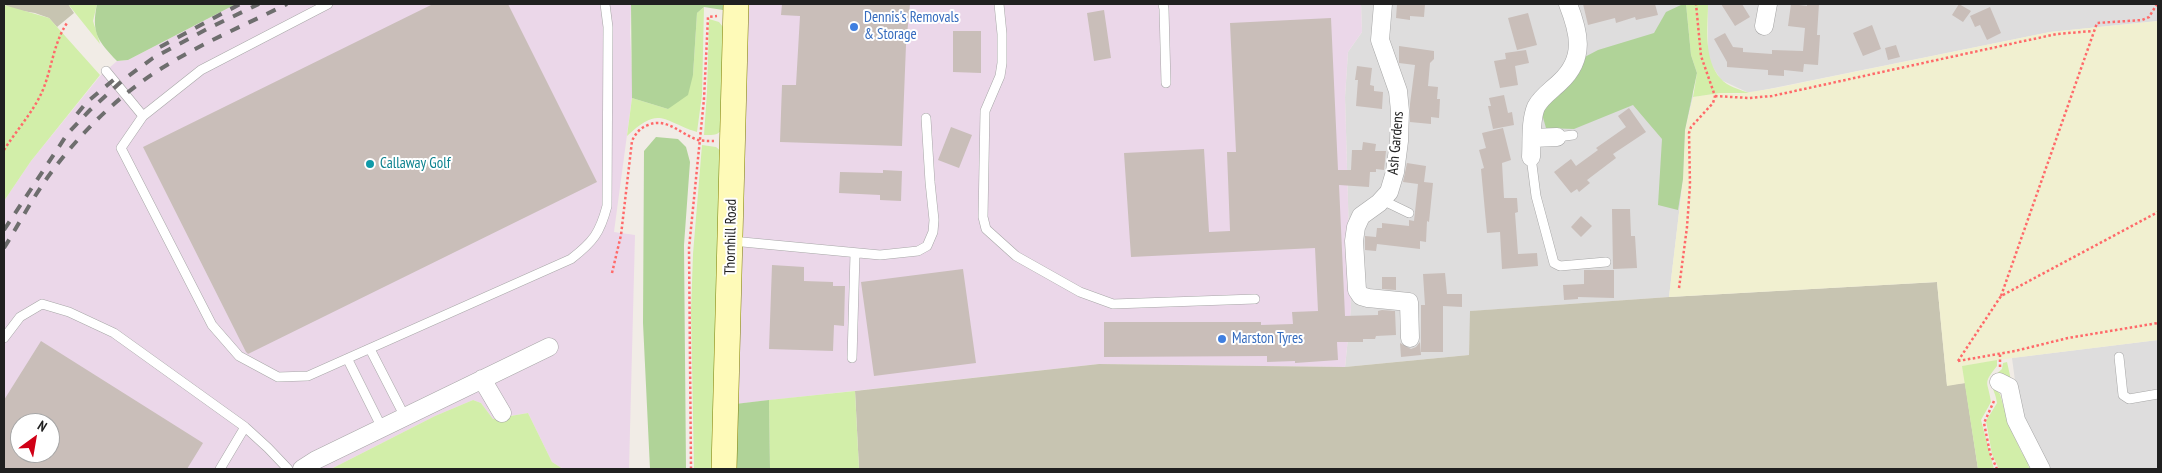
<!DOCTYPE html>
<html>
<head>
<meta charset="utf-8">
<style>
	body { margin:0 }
	#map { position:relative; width:2162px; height:473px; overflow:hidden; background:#f1ece6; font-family:"PT Sans Narrow",sans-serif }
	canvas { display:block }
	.frame { position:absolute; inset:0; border:5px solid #202020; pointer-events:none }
	.north { position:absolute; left:10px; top:413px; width:50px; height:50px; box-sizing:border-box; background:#fff; border:1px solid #a6a6a6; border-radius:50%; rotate:32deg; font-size:14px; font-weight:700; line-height:20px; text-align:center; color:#202020 }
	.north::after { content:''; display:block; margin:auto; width:18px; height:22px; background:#d00016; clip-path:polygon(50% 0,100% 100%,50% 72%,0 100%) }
</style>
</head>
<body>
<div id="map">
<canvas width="2162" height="473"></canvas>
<div class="frame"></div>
<div class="north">N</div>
</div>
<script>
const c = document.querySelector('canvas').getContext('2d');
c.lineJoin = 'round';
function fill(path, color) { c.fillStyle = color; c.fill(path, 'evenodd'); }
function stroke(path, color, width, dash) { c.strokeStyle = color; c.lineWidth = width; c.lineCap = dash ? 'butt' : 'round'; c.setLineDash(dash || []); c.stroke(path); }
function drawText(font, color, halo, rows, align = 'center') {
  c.font = font + ' "PT Sans Narrow",sans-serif'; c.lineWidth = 4; c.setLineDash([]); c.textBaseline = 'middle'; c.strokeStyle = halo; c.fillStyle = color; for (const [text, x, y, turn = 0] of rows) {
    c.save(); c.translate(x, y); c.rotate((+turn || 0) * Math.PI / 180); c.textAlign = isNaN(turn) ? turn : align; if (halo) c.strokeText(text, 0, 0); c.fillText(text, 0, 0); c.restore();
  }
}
fill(new Path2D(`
	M1361 4H1686L1693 97 1685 130 1683 179 1669 297 1471 311 1469 355 1345 367 1351 308 1345 97 1348 52 1362 32Z
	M1708 4H2158V21L2050 32 1749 93 1721 80 1711 64 1708 53Z
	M2158 340V469H2047L2018 403 2012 358Z`), '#dedddd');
fill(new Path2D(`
	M236 4H631L630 33 633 90 614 232 635 235 629 469H563L552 462 528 413 493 419 481 403 473 400 435 416 331 469H4V201L31 161 100 76 117 61 128 60ZM20 423H50V453H20Z
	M748 4H1361L1362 32 1348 52 1345 97 1351 308 1345 367 1099 364 735 404Z`), '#ebd7e9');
fill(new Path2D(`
	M4 4H68L74 13 57 27 49 18 35 13 11 9Z
	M1937 282 1947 385 1965 383 1978 469H859L855 391 1099 364 1345 367 1469 355 1470 311 1669 297Z`), '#c7c4b1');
fill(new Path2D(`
	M2158 21V340L2012 358 1963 366 1965 383 1947 386 1937 282 1669 297 1683 179 1685 130 1693 97 1720 93 1737 94 1776 88 2050 32Z`), '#f1f0d0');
fill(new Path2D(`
	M68 4H97L93 21 100 44Z
	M1686 4H1708C1708 28 1703 59 1721 79 1727 86 1740 90 1749 93H1720L1693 97 1697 73 1691 55Z
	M4 5 49 18 100 75 31 161 4 201Z
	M704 7 702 95 697 132C662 121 660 105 627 136L632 98 668 109 693 75 697 13Z
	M709 19 719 22 723 27V128C718 136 713 135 704 135L707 92Z
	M702 145 716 147 722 152 716 469H694L691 311 693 254Z
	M1997 360V366C1982 385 1988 380 1991 402L1981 420 1994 469H1978L1962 366Z
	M2007 362 2011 380 1994 388 2000 394 2006 415 2010 418V427L2022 453 2029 459 2028 465 2030 469H1999L1992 454 1986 421 1997 403C1995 386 1984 384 2002 369L2003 363Z
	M855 391 859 469H770L769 400Z
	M473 400 481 403 493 419 528 413 552 462 563 469H331L435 416Z`), '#d2eea9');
fill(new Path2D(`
	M97 4H236L128 60 117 61C98 41 91 33 97 4Z
	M631 4H724L723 10 704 7 697 13 693 75 688 95 668 109 632 98Z
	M1683 4H1686L1691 55 1697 73 1685 130 1683 179 1678 210 1658 205 1662 139 1633 105 1574 129 1546 128 1542 114 1546 103 1579 60 1598 50 1654 33 1666 12Z
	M656 137 678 139 686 147 690 162 684 245 686 469H650L643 323 644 151Z
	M769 400 770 469H736L735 404Z`), '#b0d398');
fill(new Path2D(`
	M433 4H508L597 182 248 354 246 352 143 147Z
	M782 4H910L906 45 902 146 780 142 782 85H796L800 16 781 15Z
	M1397 4H1425L1424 17 1410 16V20L1396 18Z
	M1583 4H1655L1658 15 1636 20 1635 17 1616 23 1615 18 1588 25Z
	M1721 4H1742L1750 17 1735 26Z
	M1791 4 1807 6V4H1819L1817 35H1820L1818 65 1804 64 1803 72 1784 70V76L1768 75V70L1727 67V62L1714 39 1725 33 1733 47 1743 48V52L1772 54V50L1803 51 1805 28 1788 26Z
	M1959 4 1971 11 1963 22 1952 15Z
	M1990 7 2001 33 1987 40 1980 25 1975 27 1970 16Z
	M1104 10 1111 58 1094 61 1087 13Z
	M1528 13 1537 45 1517 50 1508 18Z
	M1331 18 1338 170H1351L1352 150H1362L1363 142 1376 144 1375 151H1386L1384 170 1376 169V172H1370L1369 187 1339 185 1345 316 1378 315V311L1382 310 1395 311 1396 335 1376 336 1375 339H1363V342H1337L1338 360 1295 363V361L1267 362V356L1104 357V322H1261V325L1293 324 1292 312 1318 311 1315 248 1131 257 1124 153 1204 149 1209 232 1230 231 1227 152H1236L1230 23Z
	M1872 25 1881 49 1863 56 1853 33Z
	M953 31H981V73L953 72Z
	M1896 45 1900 57 1888 60 1885 48Z
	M1399 46 1434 51V59L1430 63 1428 86 1438 87 1437 99H1440L1439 118 1431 117V124L1410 122V104L1415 65 1399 63Z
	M1526 50 1529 63 1515 66 1518 85 1500 88 1494 61 1506 59 1505 53Z
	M1357 66 1372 68 1370 85 1374 86V91L1383 92 1382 109 1356 106 1358 80H1355Z
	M1504 95 1508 113 1512 112 1514 125 1493 129 1488 106H1491L1489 98Z
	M1629 108 1646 132 1613 154 1616 158 1587 180 1590 183 1579 192 1577 189 1571 193 1554 172 1571 159 1576 166 1598 150 1596 148 1626 127 1618 116Z
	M951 127 972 135 959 168 938 160Z
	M1503 128 1511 160 1502 163 1504 198H1517L1518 212 1515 213 1518 254 1537 253 1538 266 1502 269 1500 232 1487 233 1481 169 1484 168 1479 150 1486 148 1482 133Z
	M1407 163 1426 166 1424 182 1433 183 1429 222 1427 221 1426 242 1420 241V249L1377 244 1376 251 1365 250V236L1376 237 1377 228H1382V223L1409 226V220L1414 221 1418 184 1403 182Z
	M883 170 902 171 901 201 880 200V195L839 193 840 172 883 173Z
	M1612 209H1630L1631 236H1635L1637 268 1613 269Z
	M1581 216 1592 226 1581 237 1571 227Z
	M772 265 804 267V281L833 282V286H845L844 326 834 325 833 351 769 349Z
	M963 269 976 363 874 376 861 282Z
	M1584 270H1614V298L1578 297V299L1564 300 1563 285 1584 284Z
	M1445 273 1447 294H1462V307L1443 306V352H1421V305H1425L1423 274Z
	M1382 277H1396V290L1382 289Z
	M41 341 203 443 187 469H4V400ZM20 423H50V453H20Z
	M1420 342 1421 355 1401 357 1400 343 1411 349 1416 347Z`), '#c9beb9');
const lane = new Path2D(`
	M328 4 201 70 143 116 121 148 212 325 239 356 278 377 308 376 571 259C593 242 600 233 607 206L608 27 605 4
	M999 4 1002 34V63L1000 76 985 111 983 217 986 229 1016 256 1080 292 1113 304 1255 299
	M1163 4 1164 9 1166 83
	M106 71 143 116
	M1557 137 1573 135
	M1531 157 1536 196 1554 263 1560 266 1606 262
	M1382 200 1409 213
	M732 241 880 255 918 251 927 246 933 232 934 220 930 182 926 118
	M4 338 20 317 42 304 69 312 114 333 245 427 268 448 288 469
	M370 349 405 417
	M2119 357 2123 395 2129 399 2158 394
	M852 358 855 254
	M348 360 382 428
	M220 469 245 427`);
const street = new Path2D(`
	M1383 4 1380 40 1398 91 1400 111 1399 141 1395 172 1389 192 1379 203 1361 216 1356 227 1354 241 1357 290 1361 296 1368 298 1409 302 1410 338
	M1764 26 1768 4
	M1532 138 1557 137
	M1531 157C1532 141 1530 122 1536 107 1541 97 1552 90 1560 82 1586 58 1579 32 1568 4
	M482 379 502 413
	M1999 382 2009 387 2016 420 2041 469
	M302 469 316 460 549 347`);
const secondary = new Path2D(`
	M724 469 736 4`);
stroke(lane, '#a7a7a7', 10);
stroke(street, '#a7a7a7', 19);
stroke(secondary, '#7e7e00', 26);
stroke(new Path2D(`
	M1715 96 1749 98 1772 96 2024 41 2057 34 2093 31
	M4 150C16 131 33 112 42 92 52 69 53 44 67 23
	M612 273 621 235 632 141C635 134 640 128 648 125 667 117 680 134 698 140 703 141 708 141 714 141
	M1679 288 1687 227 1690 185 1689 133 1691 127 1713 103 1715 96 1701 56 1696 4
	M2001 296 2097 23 2142 20 2149 17 2157 4
	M1958 361 2001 296 2158 212
	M1958 361 2015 351 2068 338 2158 323
	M2000 367V354
	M1994 401 1984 423 1990 453 1997 469
	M691 469 689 248 704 99 708 17 717 16`), '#ff6969', 2.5, [2.5, 2.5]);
stroke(lane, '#fff', 9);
stroke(street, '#fff', 18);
stroke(secondary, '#fefab8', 25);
stroke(new Path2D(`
	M160 47 240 4
	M77 114 87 102 117 77
	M4 230 68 133 90 110 123 80 153 58 209 28 259 4
	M4 248C19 224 33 197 50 174 80 133 119 95 162 68 202 43 245 25 287 4`), '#6e6e6e', 4, [10, 10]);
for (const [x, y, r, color] of [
	[854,27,5,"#3f7fe0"],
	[370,164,5,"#0f9aa8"],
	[1222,339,5,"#3f7fe0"]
]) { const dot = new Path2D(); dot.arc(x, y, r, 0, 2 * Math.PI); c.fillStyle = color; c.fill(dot); stroke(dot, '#fff', 2); }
drawText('15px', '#366cbe', '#fff', [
	["Dennis's Removals",864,18],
	["& Storage",864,35],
	["Marston Tyres",1232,339]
], 'left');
drawText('15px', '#202020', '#fff', [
	["Ash Gardens",1396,143,-85],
	["Thornhill Road",731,237,-89]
]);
drawText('15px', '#0d838f', '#fff', [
	["Callaway Golf",380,164]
], 'left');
</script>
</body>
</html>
